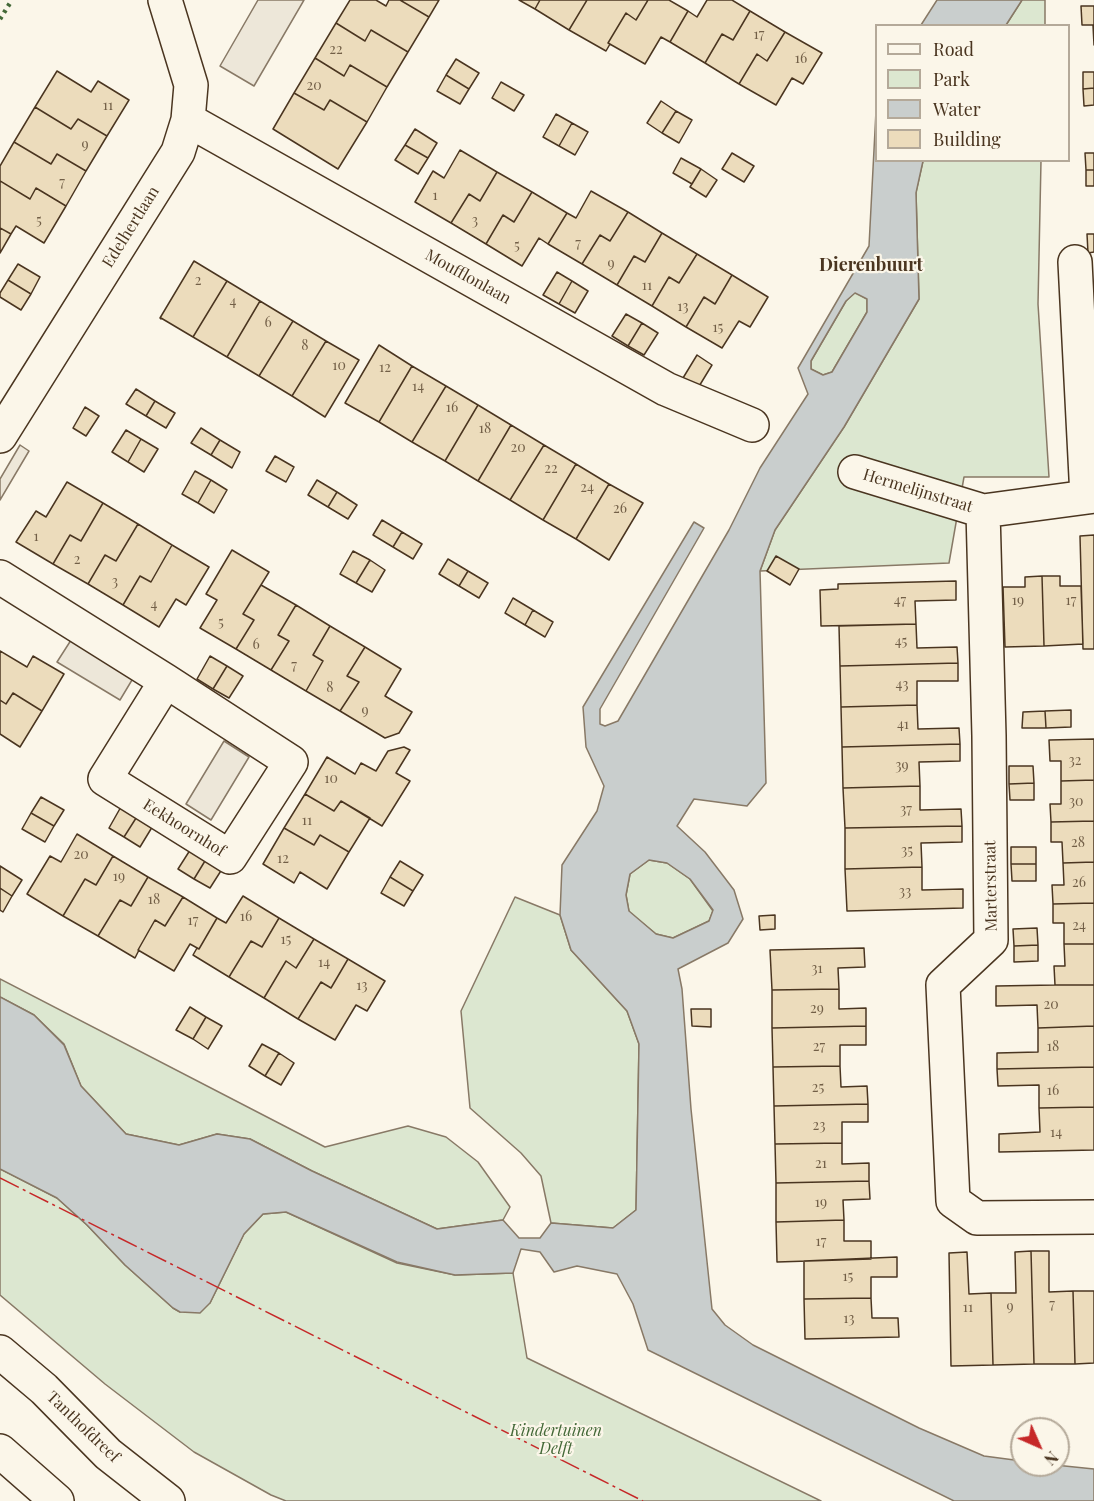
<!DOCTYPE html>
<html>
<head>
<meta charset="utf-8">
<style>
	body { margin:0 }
	#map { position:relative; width:1094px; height:1501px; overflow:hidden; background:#fbf6e9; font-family:"Playfair Display",serif }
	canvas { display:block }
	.legend { position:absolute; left:875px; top:24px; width:195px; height:138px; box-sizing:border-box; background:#fbf6e9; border:2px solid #b4a999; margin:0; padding:8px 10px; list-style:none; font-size:18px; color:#4a3520 }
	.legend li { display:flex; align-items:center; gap:12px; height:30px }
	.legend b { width:30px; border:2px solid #b4a999 }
	.north { position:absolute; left:1010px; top:1417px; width:60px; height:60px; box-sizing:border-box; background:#fbf6e9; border:2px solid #b4a999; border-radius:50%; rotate:135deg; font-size:16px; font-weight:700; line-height:24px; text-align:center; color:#4a3520 }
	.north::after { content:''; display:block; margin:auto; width:21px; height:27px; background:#c62828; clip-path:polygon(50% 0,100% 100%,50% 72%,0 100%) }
</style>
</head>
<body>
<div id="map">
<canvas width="1094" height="1501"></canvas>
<ul class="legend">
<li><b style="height:8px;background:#fbf6e9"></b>Road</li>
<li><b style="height:16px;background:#dce7d0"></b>Park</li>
<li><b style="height:16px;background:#c9cecd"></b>Water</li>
<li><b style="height:16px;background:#ecdcbc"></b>Building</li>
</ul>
<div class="north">N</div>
</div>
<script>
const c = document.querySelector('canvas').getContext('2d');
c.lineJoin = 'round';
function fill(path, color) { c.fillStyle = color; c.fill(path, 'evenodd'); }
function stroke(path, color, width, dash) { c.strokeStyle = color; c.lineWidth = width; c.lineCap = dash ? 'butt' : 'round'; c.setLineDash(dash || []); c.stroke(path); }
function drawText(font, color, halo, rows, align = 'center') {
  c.font = font + ' "Playfair Display",serif'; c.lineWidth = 4.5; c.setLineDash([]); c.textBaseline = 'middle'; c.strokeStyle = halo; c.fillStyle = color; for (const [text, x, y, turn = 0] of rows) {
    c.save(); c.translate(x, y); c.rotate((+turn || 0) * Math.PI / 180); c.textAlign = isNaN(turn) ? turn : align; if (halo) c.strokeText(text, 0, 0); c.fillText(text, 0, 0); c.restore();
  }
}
const green = new Path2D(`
	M1022 0H1045V25H1006Z
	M923 161H1041L1038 304 1049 477H964L949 563 760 571 775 530 844 427 919 299 916 192Z
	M855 292 867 299V312L832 372 823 375 811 369V361L846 301Z
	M649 860 667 863 690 879 713 911 709 921 673 938 656 934 629 912 626 895 630 874Z
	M515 897 560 915 571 950 627 1011 639 1044 636 1210 613 1228 551 1223 541 1176 521 1153 470 1108 461 1011Z
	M0 979 325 1147 408 1126 446 1137 478 1162 510 1207 503 1220 437 1229 312 1171 250 1139 217 1134 179 1145 126 1134 81 1086 64 1044 34 1015 0 997Z
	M0 1169 57 1198 87 1225 125 1265 173 1308 180 1312 210 1303 244 1234 263 1214 286 1212 397 1263 455 1275 513 1273 527 1358 821 1501H286L271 1495 194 1452 105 1384 0 1295Z`);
fill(green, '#dce7d0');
stroke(green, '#887966', 1.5);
const parking = new Path2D(`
	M258 0H304L254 86 220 66Z
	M20 445 29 451 0 500V479Z
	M73 637 135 675 120 700 57 662Z
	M224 741 249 757 211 820 186 804Z`);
fill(parking, '#ede7d9');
stroke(parking, '#887966', 1.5);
const water = new Path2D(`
	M937 0H1022L1006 25H921Z
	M876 111V160L923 161 916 193 919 299 844 427 775 530 760 571 766 783 747 806 694 799 677 826 705 852 734 890 743 919 728 943 678 969 682 989 691 1109 712 1309 725 1325 753 1345 919 1428 984 1456 1022 1461V1465H1055L1094 1469V1501H954L648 1350 633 1304 617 1274 577 1266 554 1272 540 1252 521 1249 513 1273 455 1275 397 1262 286 1212 263 1214 244 1234 210 1303 200 1313 180 1312 173 1308 125 1265 87 1225 57 1198 0 1169V997L34 1015 64 1045 81 1086 126 1134 179 1145 217 1134 250 1139 312 1171 437 1229 503 1220 519 1238H540L551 1223 613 1228 636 1210 639 1044 627 1011 571 950 560 915 562 865 597 811 604 786 586 747 583 707 694 522 704 528 600 709V724L605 726 618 721 729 530 760 468 808 394 798 368 869 246ZM855 293 867 299V312L832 372 823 375 811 369V361L846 301ZM649 860 667 863 690 879 713 910 709 921 673 938 656 934 629 911 626 895 630 874Z`);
fill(water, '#c9cecd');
stroke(water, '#887966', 1.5);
const building = new Path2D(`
	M350 0H376L386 6 389 0H400L429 17 408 52 371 30 365 41 336 23Z
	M400 0H439L429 17Z
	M519 0H540L535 9Z
	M540 0H587L569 30 535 9Z
	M587 0H648L636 20 626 13 608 43 610 44 606 51 569 30Z
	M648 0H669L688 11 670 42 661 37 645 64 608 43 626 13 636 20Z
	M707 0H732L750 11 733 40 722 34 705 63 670 42 688 11 697 17Z
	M1081 6H1094V45L1093 25H1082Z
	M750 11 785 32 767 61 757 54 739 84 705 63 722 34 733 40Z
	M336 23 365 41 371 30 408 52 387 87 350 65 344 76 315 58Z
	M785 32 822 53 803 84 792 78 776 105 739 84 757 54 767 61Z
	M315 58 344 76 350 65 387 87 367 122 330 100 324 110 294 93Z
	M456 59 479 73 469 89 446 75Z
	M57 71 91 92 98 81 129 100 107 136 78 119 71 129 35 107Z
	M1083 72H1094V88L1083 89Z
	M446 75 469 89 460 104 437 91Z
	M501 82 524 95 514 111 492 98Z
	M1094 88V105L1084 106 1083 89Z
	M294 93 324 110 330 100 367 122 338 169 273 129Z
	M661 101 676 111 662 133 647 123Z
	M35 107 71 129 78 119 107 136 86 171 57 154 51 164 14 142Z
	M676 111 692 120 679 143 662 133Z
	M556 114 572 123 559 146 543 137Z
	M572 123 588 132 575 155 559 146Z
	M415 129 437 143 428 158 405 145Z
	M14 142 51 164 57 154 86 171 66 206 36 188 30 199 0 181V166Z
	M405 145 428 158 418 174 395 160Z
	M460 150 497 172 480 201 469 194 451 223 415 202 433 171 444 178Z
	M732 153 754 166 744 182 722 169Z
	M1085 153H1094V170H1086Z
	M681 158 701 169 692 184 673 173Z
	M701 169 717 180 706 197 690 187Z
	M1086 170H1094V186H1086Z
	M497 172 532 192 514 222 503 215 486 244 451 223 469 194 480 201Z
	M0 181 30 199 36 188 66 206 44 243 16 226 11 234 0 228Z
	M591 191 628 212 610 241 600 235 582 264 548 244 567 213 576 218Z
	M532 192 567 213 548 244 539 238 522 266 486 244 503 215 514 222Z
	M628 212 662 233 645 262 634 256 617 285 582 264 600 235 610 241Z
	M0 228 11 234 0 253Z
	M662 233 697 254 679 283 669 277 652 306 617 285 634 256 645 262Z
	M1087 234H1094V252L1088 253Z
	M697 254 732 275 715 304 704 297 686 327 652 306 669 277 679 283Z
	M194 261 227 281 193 337 161 318V319L160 318Z
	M18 264 40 277 31 294 8 280Z
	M557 272 572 281 559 304 543 295Z
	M732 275 768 297 750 327 739 321 722 348 686 327 704 297 715 304Z
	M8 280 31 294 21 310 0 297V293Z
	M227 281 260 301 227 357 193 337Z
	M572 281 588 291 575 313 559 304Z
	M260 301 293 321 259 376 227 357Z
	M626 314 642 323 628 346 612 336Z
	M293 321 326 341 292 396 259 376Z
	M642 323 658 333 644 355 628 346Z
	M326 341 359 360 325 417 292 396Z
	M379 345 412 366 379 422 345 403Z
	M697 355 712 365 698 388 683 378Z
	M412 366 446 386 412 442 379 422Z
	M446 386 478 405 445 461 412 442Z
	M136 389 155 401 146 416 126 404Z
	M155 401 175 413 166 428 146 416Z
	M478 405 511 425 478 481 445 461Z
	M85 407 99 416 86 436 73 428Z
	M511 425 544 445 510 500 478 481Z
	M201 428 220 440 211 455 191 443Z
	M126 430 141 439 128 462 112 452Z
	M141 439 158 449 144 472 128 462Z
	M220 440 240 452 232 468 211 455Z
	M544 445 576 464 543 520 510 500Z
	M275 456 294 467 286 482 266 471Z
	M576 464 609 484 576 539 543 520Z
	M195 471 211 480 198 503 182 494Z
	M211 480 227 490 214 513 198 503Z
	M317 480 337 492 328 507 308 495Z
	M67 482 103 503 81 541 70 535 53 564 16 542 36 511 46 517Z
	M609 484 643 503 609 560 576 539Z
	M337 492 357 505 348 519 328 507Z
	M103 503 138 524 116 561 105 555 88 584 53 564 70 535 81 541Z
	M382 520 402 532 393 547 373 535Z
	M138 524 172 545 151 582 140 576 123 605 88 584 105 555 116 561Z
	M402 532 422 544 413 559 393 547Z
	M1094 535V649H1083L1080 536Z
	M172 545 209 567 186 605 176 599 159 627 123 605 140 576 151 582Z
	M232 550 269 572 243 614 254 620 236 649 200 628 217 600 206 594Z
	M353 551 370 560 356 583 340 574Z
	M776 556 799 569 790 585 767 571Z
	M448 559 468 571 459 586 439 574Z
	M370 560 385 570 372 592 356 583Z
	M468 571 488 583 479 598 459 586Z
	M1042 576 1044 646 1005 647 1003 587H1025V577Z
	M1042 576H1060V586H1081L1083 644 1044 646Z
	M956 581V600L915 601 916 624 821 626 820 590 838 589V584Z
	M261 585 296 605 278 635 289 641 271 670 236 649 254 620 243 614Z
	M513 598 533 610 525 625 505 613Z
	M296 605 330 626 313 655 323 661 306 691 271 670 289 641 278 635Z
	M533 610 553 622 545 637 525 625Z
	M916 624 917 648 957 647 958 663 840 666 839 626Z
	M330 626 365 647 347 676 359 682 340 711 306 691 323 661 313 655Z
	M365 647 401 669 385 696 412 712 399 733 385 738 340 711 359 682 347 676Z
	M0 651 27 667 33 656 64 674 42 711 13 693 6 704 0 700Z
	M210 656 227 666 213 689 197 679Z
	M958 663V681H917V705L841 707 840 666Z
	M227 666 243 676 229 698 213 689Z
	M13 693 42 711 20 747 0 734V700L6 704Z
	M917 705 918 729 959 728 960 744 842 747 841 707Z
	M1071 710V727L1046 728 1045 711Z
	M1045 711 1046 728H1022L1023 712Z
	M1094 739V780L1061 781V761H1050L1049 740Z
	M960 744V761L919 762 920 786 843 788 842 747Z
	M404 747 410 750 396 773 410 781 382 826 341 801 334 811 305 794 327 757 355 774 361 763 376 771 388 751Z
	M1009 766H1033L1034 783 1009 784Z
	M1094 780V821L1051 822 1050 804H1061V781Z
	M1034 783V800H1010L1009 784Z
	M920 786V810L961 809 962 826 845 828 843 788Z
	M305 794 334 811 341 801 370 818 349 852 320 835 314 845 284 828Z
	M41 797 64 810 54 826 31 813Z
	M122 805 138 815 124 837 109 828Z
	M31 813 54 826 45 842 22 829Z
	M138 815 154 824 140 847 124 837Z
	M1094 821V862L1063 863 1062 842H1051V822Z
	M962 826V842L921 843 922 867 845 869V828Z
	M284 828 314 845 320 835 349 852 327 889 300 872 294 883 263 864Z
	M77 834 113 856 96 885 85 879 63 916 27 894 50 856 61 862Z
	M192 847 208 856 194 879 178 869Z
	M1011 847H1036V864H1011Z
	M113 856 148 877 131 906 120 900 98 936 63 916 85 879 96 885Z
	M208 856 224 866 210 888 194 879Z
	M400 861 423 875 413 891 390 877Z
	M1094 862V903L1053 904 1052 885H1064L1063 863Z
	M1011 864H1036V881H1012Z
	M0 866 22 880 12 896 0 888Z
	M922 867V890L963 889V908L847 911 845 869Z
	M148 877 183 897 165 926 155 920 138 950H139L135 958 98 936 120 900 131 906Z
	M390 877 413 891 404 906 381 893Z
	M0 888 12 896 3 912 0 910Z
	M243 896 279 918 262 947 251 941 229 977 193 955 197 948 199 949 217 918 226 923Z
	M183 897 217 918 199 949 190 944 174 971 138 950 155 920 165 926Z
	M1094 903V944H1064V923H1053V904Z
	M775 915V929L760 930 759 916Z
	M279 918 314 939 296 968 286 961 264 998 229 977 251 941 262 947Z
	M1037 928 1038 945 1014 946 1013 929Z
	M314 939 348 959 331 988 321 982 298 1019 264 998 286 961 296 968Z
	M1064 944H1094V985H1055L1054 966H1065Z
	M1038 945V961L1014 962V946Z
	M864 948 865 967 838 968 839 989 772 990 770 950Z
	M348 959 385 981 367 1011 356 1005 335 1040 298 1019 321 982 331 988Z
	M1055 985H1094V1026L1038 1028 1037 1005 996 1006V986Z
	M839 989V1009L866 1008V1026L772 1028V990Z
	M190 1007 206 1017 193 1039 176 1030Z
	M691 1009H711V1027L692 1026Z
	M206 1017 222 1026 208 1049 193 1039Z
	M866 1026V1045H840V1066L773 1067 772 1028Z
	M1094 1026V1067L997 1069V1053L1038 1052V1028Z
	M262 1044 279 1053 265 1076 249 1066Z
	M279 1053 294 1063 281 1085 265 1076Z
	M840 1066 841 1087 867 1086 868 1104 774 1106 773 1067Z
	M1094 1067V1107L1039 1108V1085L998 1086 997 1069Z
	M868 1104V1122H842V1143L775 1144 774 1106Z
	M1094 1107V1150L999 1152V1134L1040 1132 1039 1108Z
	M842 1143V1164L869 1163V1181L776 1183 775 1144Z
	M869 1181 870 1199 843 1200 844 1220 776 1222V1183Z
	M844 1220V1241H871V1259L777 1262 776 1222Z
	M1031 1251H1049V1292L1073 1291 1075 1364H1034Z
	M1031 1251 1034 1364 993 1365 991 1293H1016L1015 1252Z
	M967 1252 969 1294 991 1293 993 1365 951 1366 949 1253Z
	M897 1257V1277H871V1298L804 1299V1261Z
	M1073 1291H1094V1363L1075 1364Z
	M871 1298 872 1318H898L899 1337 805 1339 804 1299Z`);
fill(building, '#ecdcbc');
stroke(building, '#4a3520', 1.5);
const minor = new Path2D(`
	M188 120 666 389 752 425
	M1075 262 1087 497
	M0 436 178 152 188 120 191 85 165 0
	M855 472 983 511 1094 496
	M983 511 989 736 991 940 943 985 953 1201 977 1218 1094 1217
	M0 577 166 681 291 762 230 857 105 779 166 681
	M0 1352 44 1389 108 1454 168 1501
	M0 1451 57 1501`);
stroke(minor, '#4a3520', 36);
stroke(minor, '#fbf6e9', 33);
stroke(new Path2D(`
	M0 19 12 0`), '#436837', 4.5, [3, 4.5]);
stroke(new Path2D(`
	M0 1178 643 1501`), '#c62828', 1.5, [21, 4.5, 3, 4.5]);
drawText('14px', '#725f47', null, [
	["17",759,35],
	["22",336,50],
	["16",801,59],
	["20",314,86],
	["11",108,106],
	["9",85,145],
	["7",62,183],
	["1",435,196],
	["5",39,221],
	["3",475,221],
	["7",578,244],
	["5",517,246],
	["9",611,264],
	["2",198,281],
	["11",647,286],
	["4",233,302],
	["13",683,307],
	["6",268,323],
	["15",718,328],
	["8",305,346],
	["10",339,366],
	["12",385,368],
	["14",418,387],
	["16",452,408],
	["18",485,429],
	["20",518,448],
	["22",551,469],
	["24",587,488],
	["26",620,509],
	["1",36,537],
	["2",77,560],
	["3",115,582],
	["47",900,601],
	["19",1018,601],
	["17",1071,601],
	["4",154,605],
	["5",221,623],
	["45",901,642],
	["6",256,645],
	["7",294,666],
	["43",902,685],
	["8",330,688],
	["9",365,711],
	["41",903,725],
	["32",1075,761],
	["39",902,766],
	["10",331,779],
	["30",1076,802],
	["37",906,810],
	["11",307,821],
	["28",1078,843],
	["35",907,851],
	["20",81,855],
	["12",283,859],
	["19",119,877],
	["26",1079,883],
	["33",905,892],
	["18",154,900],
	["16",246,917],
	["17",193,921],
	["24",1079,926],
	["15",286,940],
	["14",324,963],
	["31",817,969],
	["13",362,986],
	["20",1051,1005],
	["29",817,1009],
	["27",819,1047],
	["18",1053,1047],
	["25",818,1088],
	["16",1053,1091],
	["23",819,1126],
	["14",1056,1133],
	["21",821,1164],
	["19",821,1203],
	["17",821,1242],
	["15",848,1277],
	["7",1052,1305],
	["9",1010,1307],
	["11",968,1308],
	["13",849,1319]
]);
drawText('16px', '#4a3520', '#fbf6e9', [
	["Edelhertlaan",131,227,-58],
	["Moufflonlaan",468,277,29],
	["Hermelijnstraat",918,491,17],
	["Eekhoornhof",184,828,32],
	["Marterstraat",991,886,-91],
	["Tanthofdreef",83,1427,44]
]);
drawText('italic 16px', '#436837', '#fbf6e9', [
	["Kindertuinen",556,1431],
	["Delft",556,1449]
]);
drawText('bold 18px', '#4a3520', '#fbf6e9', [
	["Dierenbuurt",871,265]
]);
</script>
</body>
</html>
